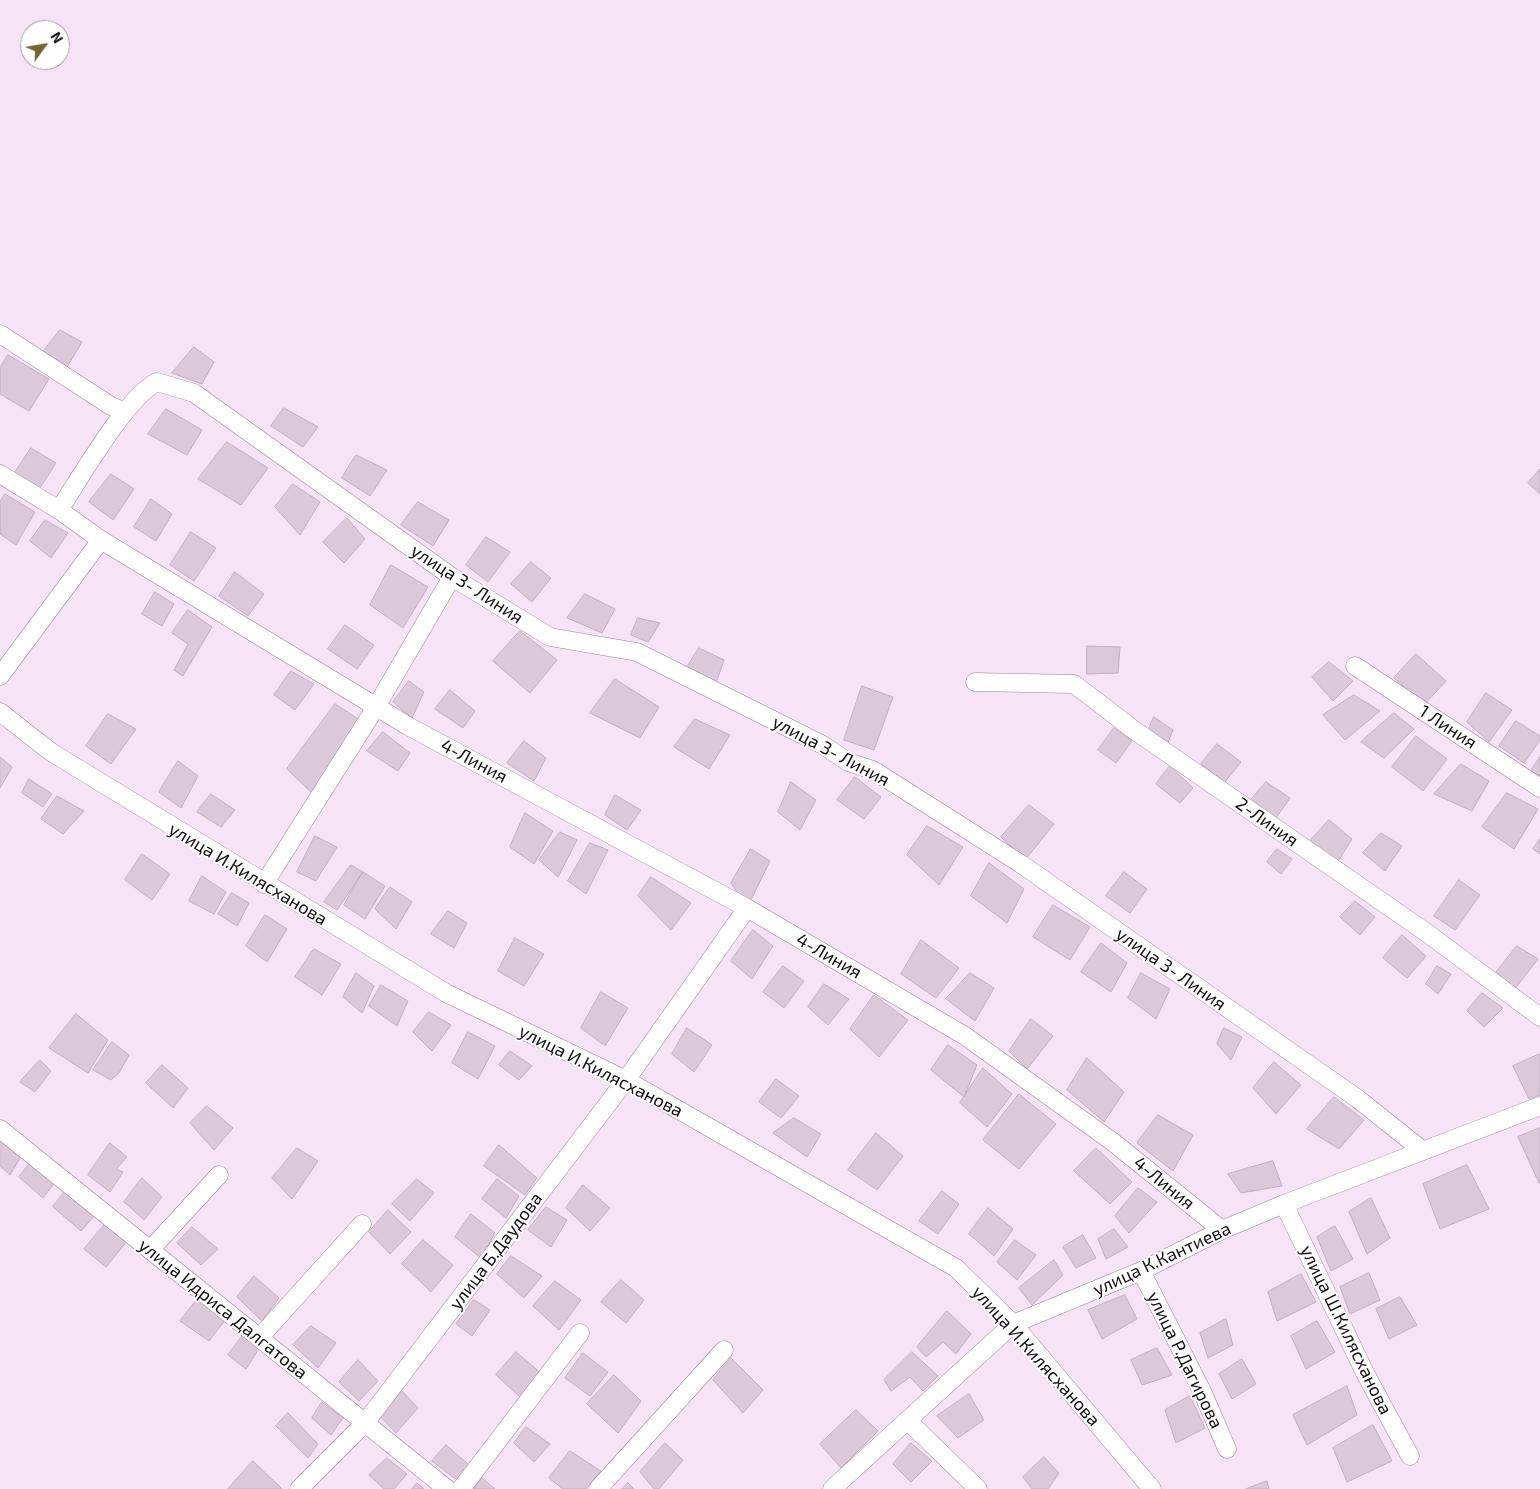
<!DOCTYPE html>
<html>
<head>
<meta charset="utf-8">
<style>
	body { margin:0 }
	#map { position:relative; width:1540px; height:1489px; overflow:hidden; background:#f6e3f5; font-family:"Exo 2",sans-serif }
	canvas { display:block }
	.north { position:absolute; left:20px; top:20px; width:50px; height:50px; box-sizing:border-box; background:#fff; border:1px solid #a09ea0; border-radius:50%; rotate:58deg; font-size:14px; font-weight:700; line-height:20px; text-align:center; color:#120c12 }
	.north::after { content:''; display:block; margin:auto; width:18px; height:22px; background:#766332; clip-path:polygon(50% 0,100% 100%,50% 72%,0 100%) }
</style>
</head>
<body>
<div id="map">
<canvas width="1540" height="1489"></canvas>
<div class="north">N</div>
</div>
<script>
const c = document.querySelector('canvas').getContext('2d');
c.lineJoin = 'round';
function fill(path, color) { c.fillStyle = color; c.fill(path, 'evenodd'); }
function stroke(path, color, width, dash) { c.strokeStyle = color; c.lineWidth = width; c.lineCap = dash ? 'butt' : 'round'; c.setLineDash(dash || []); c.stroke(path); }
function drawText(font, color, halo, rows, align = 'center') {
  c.font = font + ' "Exo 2",sans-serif'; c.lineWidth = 4; c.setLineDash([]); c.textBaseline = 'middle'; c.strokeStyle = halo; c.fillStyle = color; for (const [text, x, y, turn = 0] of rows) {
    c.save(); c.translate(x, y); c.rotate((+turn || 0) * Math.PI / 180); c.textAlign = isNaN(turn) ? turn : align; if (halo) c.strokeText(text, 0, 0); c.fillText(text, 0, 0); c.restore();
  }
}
const building = new Path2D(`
	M60 330 82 342 67 367 43 352Z
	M194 347 214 362 202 384 172 373Z
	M8 355 49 379 29 411 0 394V368Z
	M284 408 318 427 303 447 271 426Z
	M166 409 202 430 187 455 148 434Z
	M227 442 268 468 241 505 198 479Z
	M31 448 56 463 38 491 14 474Z
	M356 455 387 470 370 496 342 478Z
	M1540 469V494L1528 483Z
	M111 474 134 489 113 520 89 502Z
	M293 484 320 502 300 535 275 507Z
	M5 494 35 512 16 545 0 534V502Z
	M151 499 172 514 156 541 134 527Z
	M418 502 449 520 433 546 401 525Z
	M347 518 365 539 344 563 323 542Z
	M45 520 68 533 51 558 30 541Z
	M191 532 216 548 194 581 170 565Z
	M486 537 510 552 488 582 466 565Z
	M531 562 551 578 532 602 511 584Z
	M391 565 428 587 403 628 370 605Z
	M235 572 264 594 248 616 219 596Z
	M155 592 174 604 162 626 142 614Z
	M585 594 615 609 602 633 567 618Z
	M188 610 212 627 183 676 174 670 188 644 172 633Z
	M638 618 660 623 648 642 631 635Z
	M345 625 374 645 357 669 328 649Z
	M520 631 557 660 530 693 493 661Z
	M1087 646 1120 647 1118 673 1087 674Z
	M699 648 724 660 716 683 686 669Z
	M1416 654 1446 681 1424 705 1394 678Z
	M1329 662 1353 681 1333 701 1312 677Z
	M291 671 314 684 295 710 274 695Z
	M615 679 659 707 640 738 590 713Z
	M409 681 424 692 412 718 393 702Z
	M862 686 893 697 874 750 844 740Z
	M450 690 475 711 463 728 435 709Z
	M1486 693 1512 710 1489 742 1467 722Z
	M1354 695 1380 711 1345 740 1323 715Z
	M335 704 360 720 314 795 287 769Z
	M1394 713 1414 729 1384 758 1361 742Z
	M108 714 136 729 111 764 86 746Z
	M1154 717 1173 730 1167 745 1148 731Z
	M695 719 730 735 709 769 674 747Z
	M1516 721 1540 736V740L1524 763 1499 746Z
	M1114 728 1132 741 1116 763 1098 750Z
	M383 732 410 753 398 771 367 751Z
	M1416 736 1447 759 1423 791 1392 767Z
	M524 741 546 758 534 781 507 763Z
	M1217 744 1241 762 1225 782 1201 764Z
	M0 757 12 767 0 788Z
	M1540 757V776L1531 771Z
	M178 761 198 776 181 808 159 792Z
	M1461 764 1489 781 1472 811 1434 794Z
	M1170 766 1193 788 1180 803 1156 784Z
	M855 777 881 797 864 819 837 800Z
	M29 779 52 794 43 807 22 793Z
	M791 782 816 800 800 830 778 812Z
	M1266 782 1290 798 1276 818 1250 801Z
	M1507 793 1538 809 1514 849 1482 827Z
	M211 794 235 810 221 827 197 812Z
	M615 795 641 810 627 830 605 815Z
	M57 796 84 811 63 834 41 819Z
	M1029 805 1054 824 1025 860 1001 837Z
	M525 813 553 831 534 864 510 847Z
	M1329 820 1352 839 1337 863 1310 841Z
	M927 826 963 847 939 885 907 855Z
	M560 832 577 840 558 877 539 860Z
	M1381 833 1402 846 1385 871 1363 853Z
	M315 836 337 847 316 881 297 872Z
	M1540 839V854L1533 849Z
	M590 843 608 850 586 894 568 881Z
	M751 849 770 861 747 908 731 883Z
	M1277 849 1292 859 1281 874 1267 862Z
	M142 854 170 874 152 900 125 880Z
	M989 863 1024 889 1007 923 971 896Z
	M351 865 363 872 337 910 324 902Z
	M363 872 385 886 365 919 344 905Z
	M1124 872 1147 889 1130 913 1106 896Z
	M202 876 226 892 214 914 189 901Z
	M651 877 691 903 671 930 638 896Z
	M1459 880 1480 895 1455 930 1434 916Z
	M390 887 412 902 396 929 375 909Z
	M232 893 249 903 237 926 218 914Z
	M1355 901 1375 917 1360 935 1340 917Z
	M1053 905 1090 927 1070 960 1033 937Z
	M448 911 467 923 454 948 431 934Z
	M265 915 287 929 267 962 246 946Z
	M753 930 773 946 752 979 731 961Z
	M1402 935 1426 956 1407 978 1383 958Z
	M515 938 544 954 524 986 498 971Z
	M921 940 959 968 936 998 901 974Z
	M1101 943 1127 963 1111 992 1081 972Z
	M1517 946 1538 959 1514 990 1494 975Z
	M314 949 341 964 322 995 295 977Z
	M783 966 804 981 784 1008 763 992Z
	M1437 966 1451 974 1438 994 1426 984Z
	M356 973 374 986 362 1013 343 997Z
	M970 973 994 988 975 1021 946 999Z
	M1141 973 1170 989 1156 1019 1128 998Z
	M824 984 849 999 828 1025 808 1007Z
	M381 985 408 1001 397 1026 369 1006Z
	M601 992 628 1008 605 1046 581 1028Z
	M1482 993 1503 1008 1484 1027 1467 1011Z
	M874 995 908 1020 879 1057 850 1029Z
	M429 1012 451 1025 432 1051 413 1032Z
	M76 1014 108 1040 88 1073 49 1048Z
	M1031 1019 1053 1036 1027 1069 1009 1051Z
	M687 1028 712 1045 694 1072 672 1054Z
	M1224 1028 1242 1037 1231 1060 1217 1044Z
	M468 1032 495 1046 478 1079 452 1063Z
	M112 1042 129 1055 119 1073 111 1080 93 1070Z
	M948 1045 977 1065 964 1097 931 1070Z
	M510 1051 532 1066 519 1080 499 1065Z
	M1540 1054V1095L1529 1099 1513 1066Z
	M1087 1058 1124 1092 1104 1122 1067 1090Z
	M40 1060 51 1071 35 1092 20 1082Z
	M1274 1062 1301 1085 1276 1114 1253 1088Z
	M162 1065 188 1088 173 1108 146 1083Z
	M983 1068 1012 1094 987 1127 960 1103Z
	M776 1079 799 1096 781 1118 759 1102Z
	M1019 1094 1056 1124 1019 1169 983 1140Z
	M1334 1097 1364 1120 1339 1149 1307 1129Z
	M207 1106 233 1128 214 1150 190 1123Z
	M1158 1115 1193 1135 1173 1171 1137 1143Z
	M794 1118 821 1134 807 1157 773 1133Z
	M1540 1128V1183H1539L1518 1137Z
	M876 1133 903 1156 877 1190 848 1170Z
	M0 1140 22 1155 10 1175 0 1166Z
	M110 1143 127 1157 116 1169 123 1172 110 1192 88 1175Z
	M499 1145 537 1178 525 1195 484 1166Z
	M297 1148 318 1161 292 1199 272 1178Z
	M1096 1148 1132 1182 1110 1204 1074 1171Z
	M1273 1161 1282 1186 1241 1193 1228 1174Z
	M30 1163 55 1182 43 1198 19 1177Z
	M1467 1165 1489 1209 1440 1229 1423 1184Z
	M142 1178 162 1197 144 1220 124 1202Z
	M417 1179 434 1193 410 1221 392 1204Z
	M497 1179 519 1196 506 1218 482 1199Z
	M583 1185 610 1208 590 1231 566 1208Z
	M1138 1188 1157 1202 1129 1233 1115 1216Z
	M66 1190 96 1214 81 1231 53 1207Z
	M942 1191 959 1204 938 1234 919 1221Z
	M1371 1198 1390 1238 1367 1254 1349 1212Z
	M546 1207 567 1220 551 1247 528 1230Z
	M988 1208 1013 1229 994 1256 969 1234Z
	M388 1210 411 1232 390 1254 369 1232Z
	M471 1214 495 1233 481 1258 455 1237Z
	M106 1223 128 1240 106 1267 84 1249Z
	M1335 1226 1353 1259 1331 1271 1317 1237Z
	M192 1227 218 1249 201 1265 177 1243Z
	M1114 1229 1128 1247 1106 1259 1098 1239Z
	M1083 1235 1096 1258 1076 1268 1063 1247Z
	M423 1240 453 1265 431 1292 402 1264Z
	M1015 1240 1036 1255 1017 1280 997 1262Z
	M511 1256 542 1276 524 1298 497 1274Z
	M1054 1260 1063 1275 1032 1305 1019 1288Z
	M1369 1273 1380 1300 1350 1314 1340 1287Z
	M1301 1274 1316 1302 1277 1321 1268 1292Z
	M254 1276 279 1298 262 1321 237 1297Z
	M621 1280 644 1300 626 1323 601 1302Z
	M555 1281 581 1300 559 1330 533 1306Z
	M1125 1295 1137 1319 1102 1339 1088 1310Z
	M199 1297 226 1319 209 1341 180 1321Z
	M1400 1297 1417 1325 1389 1339 1376 1309Z
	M474 1300 490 1310 472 1336 456 1324Z
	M947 1311 971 1334 956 1354 943 1342 926 1357 917 1347Z
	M1226 1319 1233 1345 1208 1358 1200 1333Z
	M1317 1321 1335 1352 1306 1369 1291 1336Z
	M311 1326 336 1343 318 1368 293 1345Z
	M244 1334 260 1347 246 1369 228 1355Z
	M1157 1348 1172 1375 1142 1385 1131 1360Z
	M516 1352 541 1373 521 1398 496 1375Z
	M912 1352 938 1376 923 1391 910 1377 891 1391 884 1380Z
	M583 1353 608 1372 590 1396 565 1378Z
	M731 1358 763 1390 743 1413 713 1380Z
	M1242 1359 1256 1384 1232 1399 1219 1374Z
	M358 1360 378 1381 359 1401 339 1382Z
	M614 1375 641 1401 618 1433 587 1404Z
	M1347 1386 1357 1415 1307 1445 1293 1415Z
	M402 1391 418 1408 396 1433 379 1415Z
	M969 1394 984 1420 958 1438 937 1416Z
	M1190 1396 1205 1428 1176 1443 1165 1410Z
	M322 1402 343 1418 331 1435 312 1418Z
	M856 1410 878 1431 841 1468 820 1444Z
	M288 1413 318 1444 308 1458 276 1426Z
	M1373 1425 1392 1461 1347 1482 1333 1448Z
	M526 1427 550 1444 534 1462 514 1443Z
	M665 1443 683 1460 659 1489H654L640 1472Z
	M911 1443 932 1461 911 1482 893 1464Z
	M446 1445 469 1465 457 1480 432 1461Z
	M570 1451 601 1471 586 1489H563L549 1478Z
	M1044 1457 1059 1473 1048 1489H1032L1023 1477Z
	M387 1458 407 1474 394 1489H384L369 1475Z
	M253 1461 282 1489H228Z
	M482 1478 495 1489H474Z
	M1267 1481 1269 1489H1246Z
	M417 1483 424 1489H412Z
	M628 1483 634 1489H622Z`);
fill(building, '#dbc9da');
stroke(building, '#c1afc0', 1);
const minor = new Path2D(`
	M0 334 111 406 125 412
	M0 474 59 510 101 540 408 726 747 908 965 1036 1113 1142 1222 1230
	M59 510C79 480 127 396 157 382L194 393 452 577 550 637 637 652 823 745 848 762 873 770 1021 864 1358 1099 1422 1150
	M1355 666 1540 788
	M0 676 101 540
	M975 682 1074 684 1134 730 1427 933 1540 1017
	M0 712 51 752 446 993 626 1080 956 1268 1013 1324 1152 1489
	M264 884 376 707 452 577
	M0 1129 447 1489
	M1284 1204 1365 1373 1410 1456
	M150 1250 219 1175
	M1141 1271 1202 1391 1227 1449
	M259 1338 362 1224
	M907 1420 978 1489
	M299 1489 365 1423 626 1080 747 908
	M461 1489 580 1333
	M598 1489 724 1350
	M832 1489 1013 1324 1141 1271 1222 1230 1284 1204 1540 1106`);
stroke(minor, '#988797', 19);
stroke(minor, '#fff', 18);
drawText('18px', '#120c12', '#fff', [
	["улица 3- Линия",467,584,33],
	["1 Линия",1448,727,33],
	["улица 3- Линия",831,751,28],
	["4-Линия",474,761,28],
	["2-Линия",1267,822,35],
	["улица И.Килясханова",248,874,31],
	["4-Линия",829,956,30],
	["улица 3- Линия",1171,969,35],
	["улица И.Килясханова",601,1071,27],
	["4-Линия",1164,1183,39],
	["улица Б.Даудова",496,1251,-53],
	["улица К.Кантиева",1162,1259,-25],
	["улица Идриса Далгатова",223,1309,39],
	["улица Ш.Килясханова",1346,1330,64],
	["улица И.Килясханова",1036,1356,48],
	["улица Р.Дагирова",1185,1360,64]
]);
</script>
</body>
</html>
